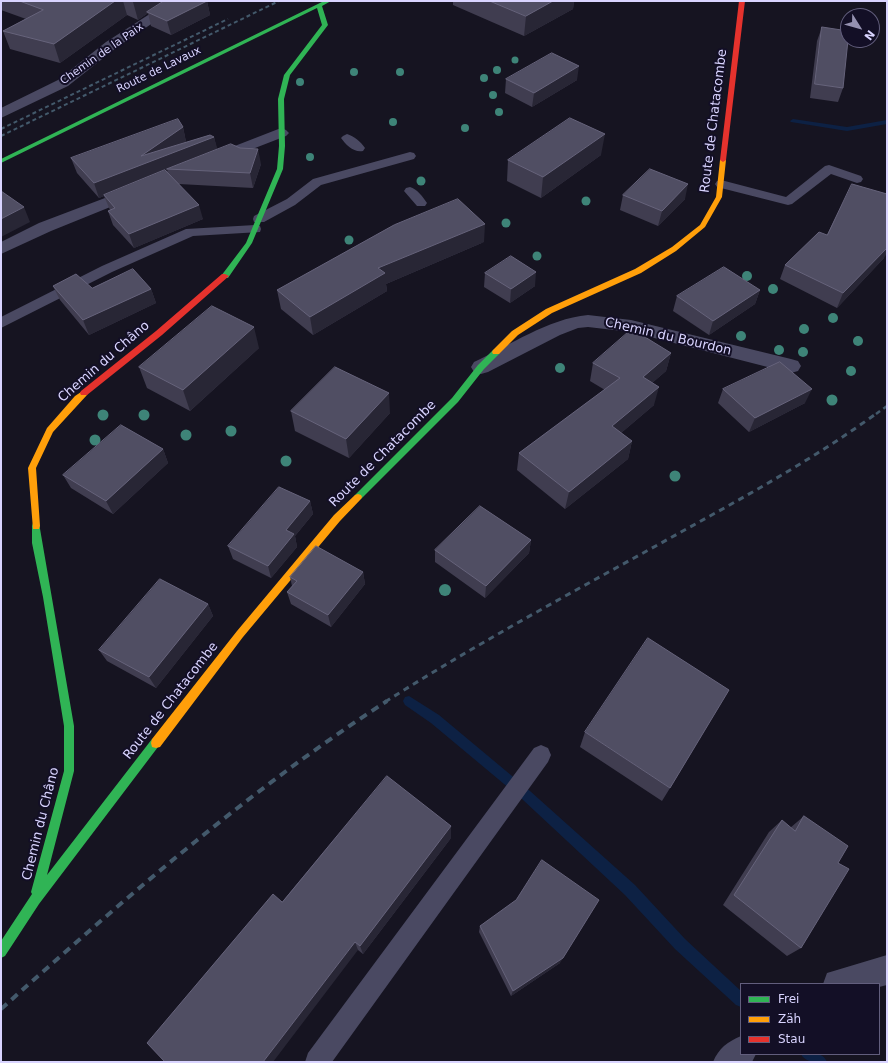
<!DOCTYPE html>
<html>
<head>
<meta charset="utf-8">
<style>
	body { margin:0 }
	#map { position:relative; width:888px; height:1063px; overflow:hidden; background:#161421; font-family:"DejaVu Sans",sans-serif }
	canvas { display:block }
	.frame { position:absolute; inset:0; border:2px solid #d9d4ff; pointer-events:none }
	.legend { position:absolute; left:740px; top:983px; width:140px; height:72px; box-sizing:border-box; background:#130f26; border:1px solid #625e7d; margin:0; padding:5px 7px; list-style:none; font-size:12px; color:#d9d4ff }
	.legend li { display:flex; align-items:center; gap:8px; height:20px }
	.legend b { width:20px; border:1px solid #625e7d }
	.north { position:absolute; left:840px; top:8px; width:40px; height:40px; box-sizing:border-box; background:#130f26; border:1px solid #625e7d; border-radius:50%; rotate:127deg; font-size:11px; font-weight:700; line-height:16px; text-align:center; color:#d9d4ff }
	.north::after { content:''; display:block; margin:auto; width:14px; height:18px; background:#9591b1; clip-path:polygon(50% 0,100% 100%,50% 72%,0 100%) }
</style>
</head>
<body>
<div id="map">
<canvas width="888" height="1063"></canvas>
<div class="frame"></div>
<ul class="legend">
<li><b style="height:5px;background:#30b455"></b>Frei</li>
<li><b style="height:5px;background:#ff9f0a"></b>Zäh</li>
<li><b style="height:5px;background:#e5322d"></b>Stau</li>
</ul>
<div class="north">N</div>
</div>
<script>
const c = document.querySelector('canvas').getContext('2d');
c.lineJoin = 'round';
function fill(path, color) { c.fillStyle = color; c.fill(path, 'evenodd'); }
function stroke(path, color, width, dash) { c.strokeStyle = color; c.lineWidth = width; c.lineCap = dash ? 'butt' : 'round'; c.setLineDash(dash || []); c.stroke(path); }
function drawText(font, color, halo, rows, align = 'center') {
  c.font = font + ' "DejaVu Sans",sans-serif'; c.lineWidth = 4; c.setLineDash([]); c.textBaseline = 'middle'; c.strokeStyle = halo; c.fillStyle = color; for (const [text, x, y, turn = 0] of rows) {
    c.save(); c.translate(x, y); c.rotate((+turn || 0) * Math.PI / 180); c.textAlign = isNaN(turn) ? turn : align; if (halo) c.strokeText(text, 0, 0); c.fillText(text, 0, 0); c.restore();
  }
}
fill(new Path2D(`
	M793 119 847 127 887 120V124L847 131 791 122 790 121Z
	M409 696 439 715 530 791 635 885 685 939 741 991V1007L736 1005 675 949 625 895 522 799 431 723 405 705 403 701 405 697Z
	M801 1054C811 1054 823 1051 827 1062 817 1062 805 1063 801 1054Z`), '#0d2144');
fill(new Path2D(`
	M347 134C354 136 361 142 365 148L363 151C354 153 346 145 341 138L343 136Z
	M410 152 414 153 416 156 414 159 321 185 295 205 264 222H254L253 219 254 216 287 199 313 179Z
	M829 165 861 176 863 179 861 182 857 183 831 174 792 204 788 205 717 187 715 184 717 181 721 180 786 197 825 166Z
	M410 187C417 189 423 197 427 203L425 206H417L404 191 406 188Z
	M255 225 260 226 261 229 260 232 193 236 112 272 1 328V317L102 266 186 229Z
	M541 745 548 748 551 755 548 762 332 1062H305L308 1053 534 748Z`), '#4a4962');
fill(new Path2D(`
	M170 1H185L116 48 68 86 1 118V108L58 80 106 42Z
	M281 128 286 130 289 133 286 136 219 162 214 164 209 162 206 159 209 156Z
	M134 187 140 189 142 192 140 195 51 231 1 254V242L39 223Z
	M588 315 631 320 791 359 798 361 801 366 798 371 791 373 631 332 588 327 578 328 560 335 488 372 481 374 474 372 471 367 474 362C511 345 547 319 588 315Z
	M887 955V985L879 987V984H823L827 973Z
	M741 1036V1054H756L752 1062H713C719 1048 727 1042 741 1036Z`), '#4a4962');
fill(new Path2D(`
	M324 1H331L322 6 328 25 290 75 284 99 285 146 283 169 252 243 228 278H225L221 276 246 243 277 169 279 146 278 99 284 75 322 25 317 8 1 163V159Z
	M496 349 500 352 499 354 484 369 458 402 361 499H355L354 497 355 495 452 398 478 365 493 350Z
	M36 522 39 523 74 726V771L47 875 152 739 156 738 160 739 161 743 39 904 5 956 1 958V941L32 894 31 892 64 771V726L43 597 32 543V526L33 523Z`), '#30b455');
fill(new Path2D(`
	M723 158 726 160 722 197 705 227 676 251 641 273 552 313 518 335 499 354H493L492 352 493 350 512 331 546 309 635 269 672 247 700 225 716 197 720 160Z
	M84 390 88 393 87 395 53 432 36 468 40 526 39 529H33L28 468 47 428 75 396Z
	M358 494 361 495 362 497 361 499 340 521 243 637 160 747 156 748 152 747 151 743 152 739 237 631 334 515 355 495Z`), '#ff9f0a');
fill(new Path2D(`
	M739 1H745L726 160 723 162 720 160Z
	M222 274H225L229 276 162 335 87 395H81L80 393 81 391 156 331Z`), '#e5322d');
stroke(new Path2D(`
	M1 129 228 19
	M1 136 279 1`), '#43596b', 2, [4, 3]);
stroke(new Path2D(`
	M876 414 887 406`), '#43596b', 2.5, [5, 4]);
stroke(new Path2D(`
	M385 702C481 641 582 587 681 532 748 495 815 458 877 413`), '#43596b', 3, [6, 5]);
stroke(new Path2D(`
	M1 1009C124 899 248 791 387 701`), '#43596b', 4, [8, 6]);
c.fillStyle = '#3e8478';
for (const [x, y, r] of [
	[515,60,3.5],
	[497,70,4],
	[354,72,4],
	[400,72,4],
	[484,78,4],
	[300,82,4],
	[493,95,4],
	[499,112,4],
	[393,122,4],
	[465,128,4],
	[310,157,4],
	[421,181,4.5],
	[586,201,4.5],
	[506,223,4.5],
	[349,240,4.5],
	[537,256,4.5],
	[747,276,5],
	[773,289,5],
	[833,318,5],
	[804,329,5],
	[741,336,5],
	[858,341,5],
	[779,350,5],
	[803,352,5],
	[560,368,5],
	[851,371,5],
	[832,400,5.5],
	[103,415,5.5],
	[144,415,5.5],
	[231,431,5.5],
	[186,435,5.5],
	[95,440,5.5],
	[286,461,5.5],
	[675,476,5.5],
	[445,590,6]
]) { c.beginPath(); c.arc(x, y, r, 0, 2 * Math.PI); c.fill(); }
fill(new Path2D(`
	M1 1H207L210 15 171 35 151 26 148 13 138 20 127 15 60 63 10 49 3 31 26 19 1 10Z
	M453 1H574L573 9 524 36 453 5Z
	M822 27 843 88 838 102 810 98 817 41Z
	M506 79 577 80 532 107 505 93Z
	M183 127 186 142 214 137 217 150 261 164 253 188 179 184 203 219 134 248 113 225 108 211 110 210 104 196 99 198 77 173 71 158Z
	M601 155 541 198 507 181 508 160Z
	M623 195 685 199 658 226 620 210Z
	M484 242 386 284 387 291 313 335 281 309 277 290Z
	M884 258 837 308 780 279 785 265Z
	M485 273 535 286 510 303 484 287Z
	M53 286 92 288 151 289 156 303 89 335 60 300Z
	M760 290 755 304 709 335 673 311 677 296Z
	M259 348 190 411 147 388 139 367Z
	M671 353 666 371 652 383 654 405 621 433 632 441 628 459 565 509 517 470 519 453 605 390 590 381 593 363Z
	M723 389 805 403 749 432 718 403Z
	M291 411 390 413 349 458 295 431Z
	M163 449 168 463 113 514 71 488 63 475Z
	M310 501 313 514 295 536 297 547 271 578 233 559 228 546Z
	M531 540 529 553 485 598 435 562V550Z
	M363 572 365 584 331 627 291 604 287 592 292 586 290 577Z
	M208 604 213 616 156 688 107 661 99 650Z
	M585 732 670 788 662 801 580 747Z
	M804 816 838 863 801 948 787 956 723 905 769 832 782 820 790 828Z
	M451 838 363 954 358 950 282 902Z
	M480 926 560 963 511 996 479 932Z`), '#403d50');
fill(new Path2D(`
	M115 1H123L127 15 60 63 54 44Z
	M134 1H167L147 12 148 13 138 20 133 2Z
	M207 1 210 15 171 35 167 21Z
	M553 1H574L573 9 524 36 526 16Z
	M579 66 577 80 532 107 534 93Z
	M183 127 186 142 214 137 218 151 167 169 168 171 105 196 104 195V196L99 198 94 183 141 156Z
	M605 134 601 155 541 198 543 177Z
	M258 149 261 164 253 188 250 173Z
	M688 184 685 199 658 226 662 211Z
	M199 205 203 219 134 248 129 234Z
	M24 207 30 222 1 237V219Z
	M485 224 484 242 386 284 387 291 313 335 310 317 378 268Z
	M887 248V253L884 258 837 308 843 293Z
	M536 272 535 286 510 303 511 289Z
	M151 289 156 303 89 335 83 320Z
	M760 290 755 304 709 335 713 321Z
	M254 327 259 348 190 411 183 390Z
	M671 353 666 371 638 395 643 377Z
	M659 387 654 405 608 444 612 426Z
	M812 389 805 403 749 432 755 418Z
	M389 393 390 413 349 458 346 439Z
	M632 441 628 459 565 509 569 492Z
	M163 449 168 463 113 514 106 501Z
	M310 501 313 514 295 536 297 547 271 578 268 566 286 530Z
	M531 540 529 553 485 598 486 586Z
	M363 572 365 584 331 627 328 615Z
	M208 604 213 616 156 688 149 677Z
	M451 826V838L363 954 360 946Z
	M355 942 358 950 273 1062H263Z
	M563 958 560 963 511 996 513 991Z`), '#282635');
const building = new Path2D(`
	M20 1H115L54 44 3 31 43 10Z
	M164 1H207L167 21 147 12Z
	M490 1H553L526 16Z
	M822 27 848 31V40L843 88 815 84Z
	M552 53 579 66 534 93 506 79Z
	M570 118 605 134 543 177 508 160Z
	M178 119 183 127 141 156 210 135 214 137 94 183 71 158Z
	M231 144 240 148 258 149 250 173 167 169Z
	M650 169 688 184 662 211 623 195Z
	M165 170 199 205 129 234 108 211 115 208 104 195Z
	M852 184 887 194V248L843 293 785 265 819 232 827 235Z
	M1 191 24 207 1 219Z
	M458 199 485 224 378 268 385 273 310 317 277 290 394 225Z
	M511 256 536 272 511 289 485 273Z
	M724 267 760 290 713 321 677 296Z
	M133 269 151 289 83 320 53 286 76 274 92 288Z
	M212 306 254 327 183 390 139 367Z
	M632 329 671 353 643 377 659 387 612 426 632 441 569 492 519 453 620 378 593 363Z
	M780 362 812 389 755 418 723 389Z
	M335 367 389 393 346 439 291 411Z
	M121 425 163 449 106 501 63 475Z
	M279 487 310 501 286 530 294 534 268 566 228 546Z
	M480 506 531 540 486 586 435 550Z
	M316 546 363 572 328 615 287 592 297 581 290 577Z
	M160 579 208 604 149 677 99 650Z
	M648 638 729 690 670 788 585 732Z
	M387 776 451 826 360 946 355 942 263 1062H165L147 1043 273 894 282 902Z
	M804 816 848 846 838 863 849 869 801 948 734 895 782 820 795 831Z
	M542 860 599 900 563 958 513 991 480 926 516 900Z`);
fill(building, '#504e63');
stroke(building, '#66637b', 1);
drawText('11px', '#d9d4ff', '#130f26', [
	["Chemin de la Paix",102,54,-35],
	["Route de Lavaux",159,70,-26]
]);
drawText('13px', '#d9d4ff', '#130f26', [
	["Route de Chatacombe",714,121,-83],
	["Chemin du Bourdon",668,337,13],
	["Chemin du Châno",104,362,-41],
	["Route de Chatacombe",383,454,-45],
	["Route de Chatacombe",171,701,-52],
	["Chemin du Châno",41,824,-76]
]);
</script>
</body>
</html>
